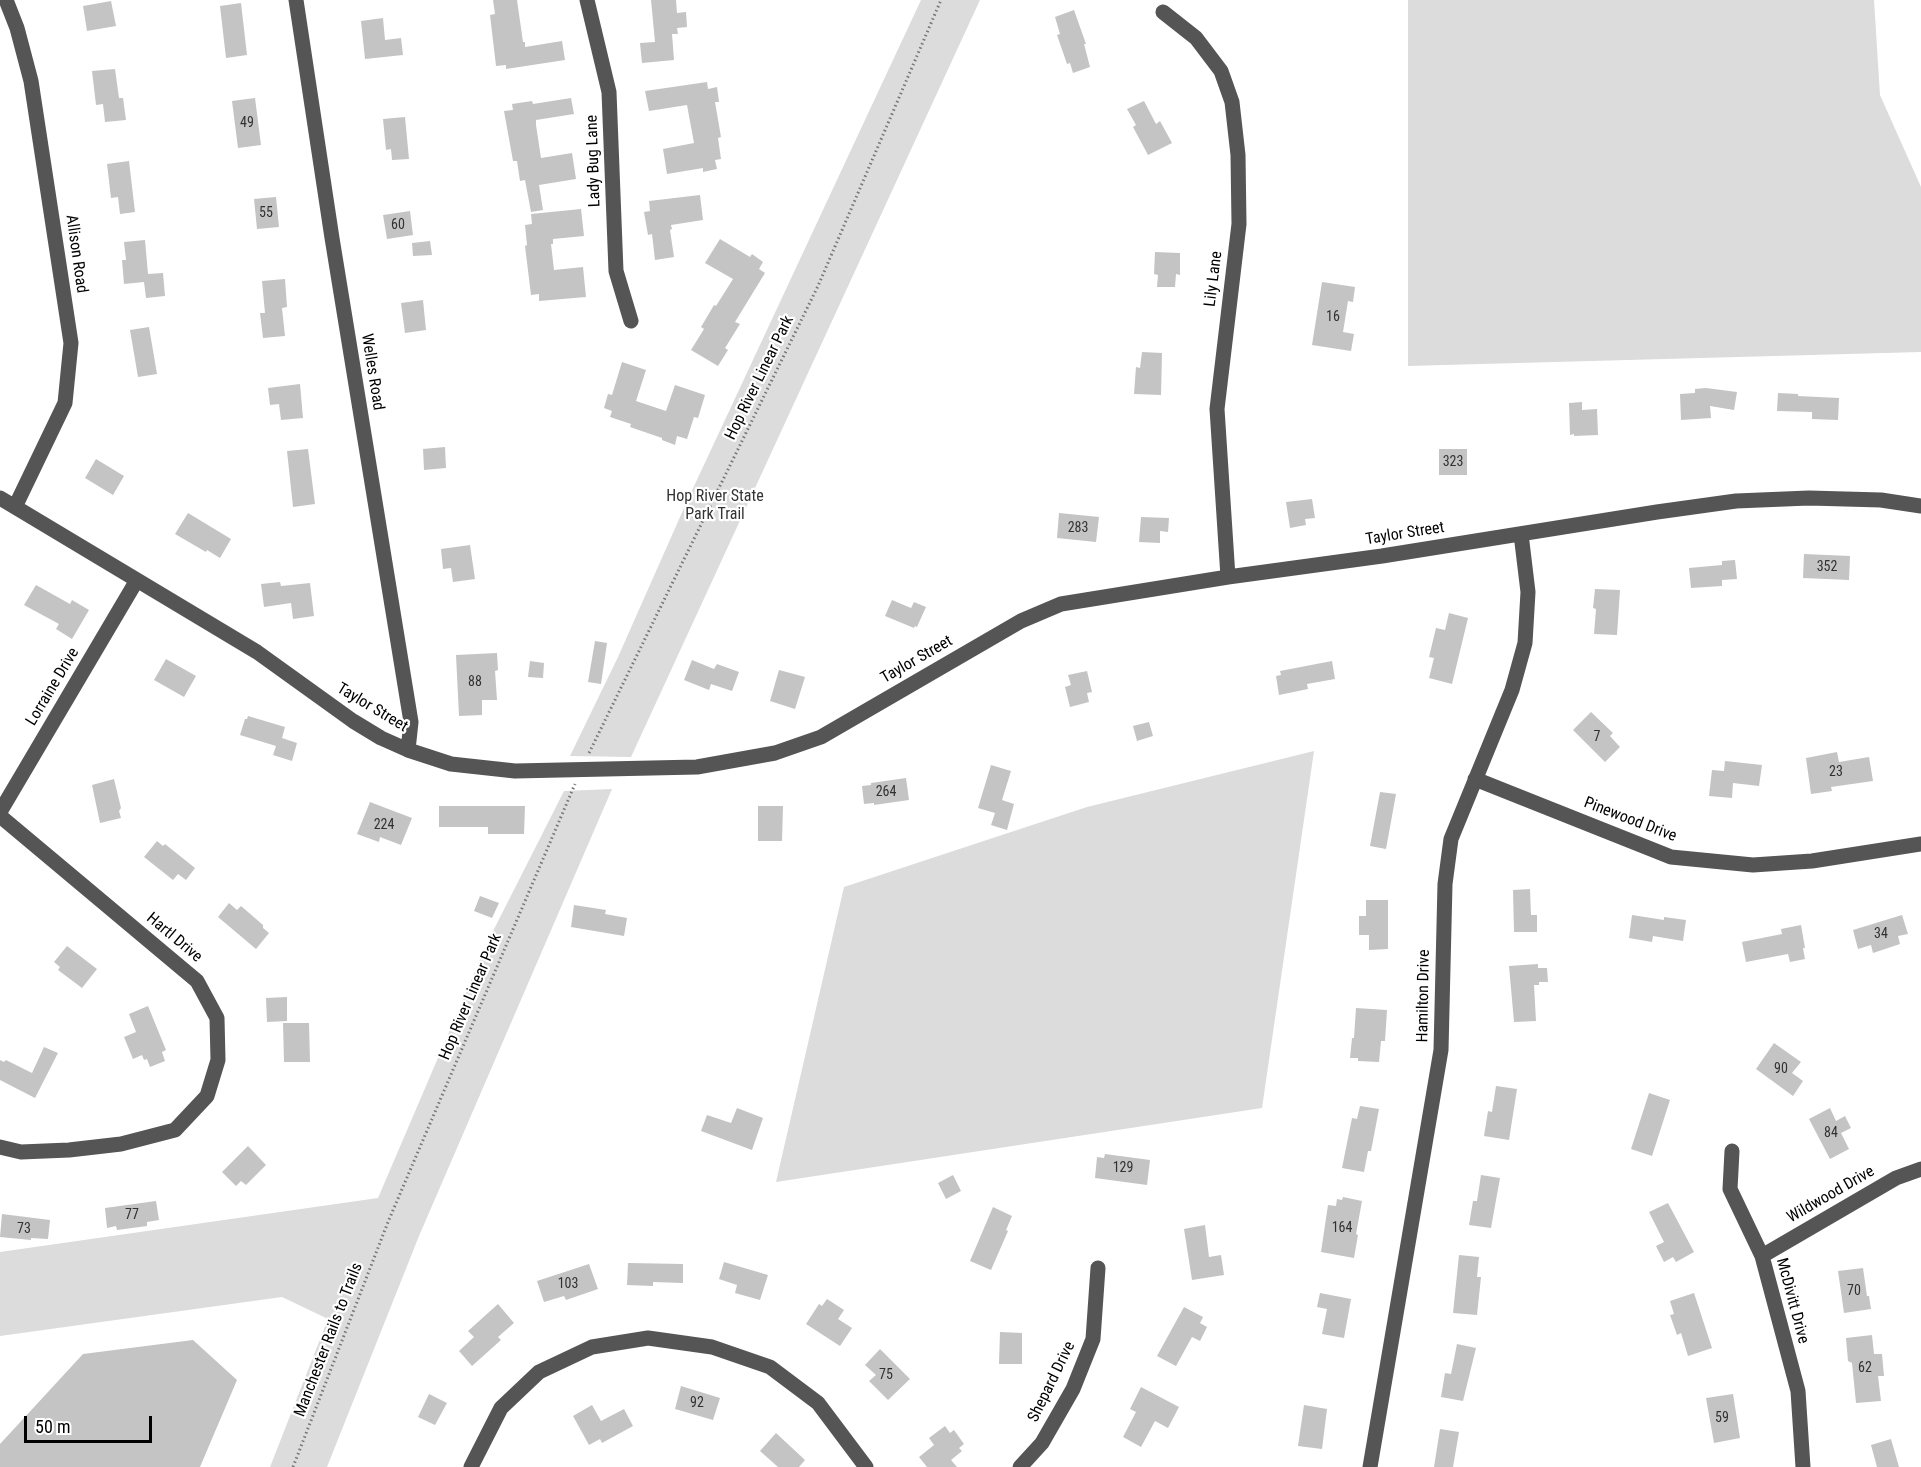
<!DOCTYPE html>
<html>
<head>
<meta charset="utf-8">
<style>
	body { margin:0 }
	#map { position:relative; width:1921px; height:1467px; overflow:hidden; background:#fff; font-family:"Roboto Condensed",sans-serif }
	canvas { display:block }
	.scale { position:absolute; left:24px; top:1416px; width:128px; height:27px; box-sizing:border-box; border:3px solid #000; border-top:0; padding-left:8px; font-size:18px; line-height:21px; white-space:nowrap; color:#000; -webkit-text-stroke:4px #fff; paint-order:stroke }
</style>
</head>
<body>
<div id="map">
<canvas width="1921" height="1467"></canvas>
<div class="scale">50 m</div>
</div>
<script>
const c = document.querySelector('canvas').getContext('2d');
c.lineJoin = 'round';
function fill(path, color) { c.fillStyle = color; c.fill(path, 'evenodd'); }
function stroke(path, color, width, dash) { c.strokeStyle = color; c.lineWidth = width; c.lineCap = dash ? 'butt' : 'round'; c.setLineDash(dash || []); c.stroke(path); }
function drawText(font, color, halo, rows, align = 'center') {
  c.font = font + ' "Roboto Condensed",sans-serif'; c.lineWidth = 4.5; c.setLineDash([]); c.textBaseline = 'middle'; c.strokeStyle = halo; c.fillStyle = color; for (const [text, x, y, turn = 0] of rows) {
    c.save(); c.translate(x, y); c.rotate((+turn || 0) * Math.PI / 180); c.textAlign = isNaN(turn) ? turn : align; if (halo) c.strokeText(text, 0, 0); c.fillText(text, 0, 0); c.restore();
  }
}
fill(new Path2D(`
	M921 0H980L631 757 570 756 618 657 688 499Z
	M1408 0H1874L1880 95 1921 187V352L1408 366Z
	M1314 751 1262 1108 776 1182 844 887 1087 807Z
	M612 789 419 1236 327 1467H270L328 1319 282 1297 0 1336V1252L378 1198 488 941 564 791Z`), '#dcdcdc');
fill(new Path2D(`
	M493 0H517L523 42H525V47L562 41 565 60 506 69V65L496 66 490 15 495 14Z
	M651 0H676L677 13 686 12 687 27 677 28 678 34H672L674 60 642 63 640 43 655 42Z
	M111 1 116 26 87 31 83 6Z
	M241 3 247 55 226 58 220 6Z
	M1074 10 1086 44H1084L1090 67 1073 73 1070 63 1067 64 1057 35 1060 34 1055 17Z
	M383 18 385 40 401 38 403 55 365 59 361 21Z
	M115 69 119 98H123L126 120 105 122 103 104 96 105 92 71Z
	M707 82 708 89 717 87 719 102H715L721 137 718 138 721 159 715 160 717 169 703 172V168L667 174 663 149 694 143 687 105 649 111 645 91Z
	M255 98 261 145 238 148 232 101Z
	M571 98 574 114 536 120V125L541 158 572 153 576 179 539 185 543 210 531 212 525 180 520 181 517 161H513L504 111 513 110 512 104 532 101 533 104Z
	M1144 101 1156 124 1160 121 1172 143 1148 155 1133 127 1136 125 1127 109Z
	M405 117 409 159 392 160 391 149 386 150 383 119Z
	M129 161 135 212 120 214 118 197 111 198 107 164Z
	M700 195 703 220 671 225 672 229 670 230 674 257 655 260 652 234 648 235 644 212 650 211 649 201Z
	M276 197 279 227 257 229 254 199Z
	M581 209 584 236 553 239V244H551L554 270 583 267 586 297 539 301V294L531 295 525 246 527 245 525 225 532 224 531 214Z
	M410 211 413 235 387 239 383 215Z
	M720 239 750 257 752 254 763 262 759 269 765 273 735 322 740 324 725 348 728 350 718 366 691 350 704 329 701 327 714 305 716 306 733 279 705 263Z
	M145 240 148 274 163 273 165 296 146 298 144 282 124 284 122 260H126L124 242Z
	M430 241 432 255 413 256 412 243Z
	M1155 252 1180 253V275L1176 274 1175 287H1157L1158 275 1154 274Z
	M285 279 287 307 282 308 285 336 263 338 260 313H265L262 281Z
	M1322 282 1355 287 1353 302 1348 301 1343 332 1354 334 1351 351 1312 345Z
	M423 300 426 330 405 333 401 303Z
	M149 327 157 374 138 377 130 330Z
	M1142 352 1162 353 1161 395 1134 394 1136 367 1140 368Z
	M622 362 646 370 636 401 666 411 675 385 705 395 698 418 694 417 687 439 677 436 675 445 662 440V438L630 427 631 424 610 417 612 411 604 408 608 394 612 395Z
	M300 384 303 418 281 420 279 404 270 405 268 388Z
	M1706 388 1737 392 1734 410 1710 406 1711 418 1681 420 1680 394 1695 393V389Z
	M1778 393 1798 394V396L1839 398 1838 420 1812 419V412L1777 411Z
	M1582 402V410L1597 409 1598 435 1574 436V434L1570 435 1569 403Z
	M445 447 446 468 424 470 423 449Z
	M308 449 315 504 293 507 287 451Z
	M1439 449H1467V475H1439Z
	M96 459 124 476 113 495 85 478Z
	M1312 499 1315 518 1305 519 1306 525 1290 528 1286 502Z
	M188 513 231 539 220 558 207 550 206 552 175 534Z
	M1059 513 1099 517 1096 542 1057 538Z
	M1141 517 1169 518 1168 532 1160 531V543L1139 542Z
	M470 545 475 579 453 582 451 568 443 569 441 549Z
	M1804 554 1850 556 1849 580 1803 578Z
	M1735 560 1737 579 1722 580V586L1691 588 1689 568 1722 565V561Z
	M280 582 281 586 310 583 314 616 293 619 291 603 264 607 261 584Z
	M36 585 70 604 72 600 89 610 72 639 56 629 59 624 24 605Z
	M1595 589 1620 590 1617 635 1594 634 1596 609 1593 608Z
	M892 600 911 608 914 602 926 607 917 627 915 626 914 628 885 616Z
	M1449 613 1468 618 1452 684 1429 678 1434 658 1429 657 1436 628 1445 630Z
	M595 641 607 643 601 684 588 682Z
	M497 653 498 670 495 671 497 700H482V715L459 716 456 655Z
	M166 659 196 676 184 697 154 680Z
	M692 660 714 669 717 664 739 672 732 691 711 684 709 690 684 680Z
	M530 661 544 663 543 678 528 677Z
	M1332 661 1335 679 1307 684 1308 689 1279 695 1276 676 1281 675 1280 671Z
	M779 670 805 677 795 709 770 701Z
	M1087 671 1092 692 1087 693 1089 702 1070 707 1065 687 1071 685 1068 675Z
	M1591 712 1613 733 1610 736 1620 747 1605 762 1573 730Z
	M248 716 285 727 282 738 297 743 292 761 273 755 276 746 240 735 245 719H247Z
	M1149 722 1153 736 1137 741 1133 726Z
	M1837 752 1839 762 1869 757 1873 781 1831 787 1832 791 1811 794 1806 758Z
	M1725 761 1762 765 1759 786 1733 783 1732 798 1709 796 1712 770 1724 771Z
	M991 765 1011 771 1002 800 1014 804 1007 830 991 825 995 813 978 808Z
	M906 778 909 800 874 805V803L864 804 862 786 871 785V783Z
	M114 779 121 808 119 811 121 818 100 823 92 785Z
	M1380 792 1396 794 1386 849 1370 846Z
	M370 802 412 818 401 845 380 837 379 842 357 834Z
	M439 806H525L524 834H488V827H439Z
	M758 806H783L782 841H758Z
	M157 841 163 846 165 844 195 868 186 880 178 874 173 880 144 857Z
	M1530 889 1531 915H1537V932H1514L1513 890Z
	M480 896 499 903 492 918 474 911Z
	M1366 900H1388V949L1369 950V935H1359V916H1366Z
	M229 903 237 910 241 906 263 925V928L269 933 256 949 218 917Z
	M574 905 606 910 605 914 627 918 624 936 571 927Z
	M1632 915 1664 920V917L1686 920 1683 941 1653 936 1652 942 1629 938Z
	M1902 915 1908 934 1898 936 1900 944 1873 953 1871 945 1858 949 1853 930Z
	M1801 925 1805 948H1803L1805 959 1790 962 1788 954 1746 962 1742 942 1782 934 1781 929Z
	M67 946 97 969 82 988 58 970 60 967 54 962Z
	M1538 964V968H1547L1548 982H1539V985H1534L1536 1021 1514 1022 1509 966Z
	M287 997V1021L267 1022 266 998Z
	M148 1006 166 1050 162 1052 165 1061 150 1067 147 1059 144 1060 142 1055 133 1059 124 1037 136 1032 129 1014Z
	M1356 1008 1387 1010 1385 1041H1381L1379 1062 1358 1061V1058H1350L1352 1038H1354Z
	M283 1023H309L310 1062H284Z
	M1774 1043 1801 1062 1792 1073 1803 1081 1793 1096 1756 1069Z
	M44 1047 58 1053 35 1098 0 1080V1060L4 1062 6 1060 32 1073Z
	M1496 1086 1517 1089 1509 1140 1484 1136 1488 1111 1492 1112Z
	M1649 1093 1670 1100 1652 1156 1631 1149Z
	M1360 1106 1379 1109 1371 1151H1368L1364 1172 1342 1168 1352 1118 1357 1119Z
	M737 1108 763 1118 752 1150 701 1131 707 1115 731 1123Z
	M1830 1108 1836 1121 1845 1116 1851 1128 1841 1133 1849 1149 1830 1159 1809 1119Z
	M248 1146 266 1165 246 1185 241 1181 236 1186 222 1172Z
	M1105 1154 1150 1160 1147 1185 1095 1178 1097 1157 1104 1158Z
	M953 1175 961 1191 946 1199 938 1183Z
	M1481 1175 1500 1178 1491 1228 1469 1225 1473 1201H1477Z
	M1343 1197 1362 1201 1356 1234 1358 1235 1354 1258 1321 1252 1328 1205 1336 1206 1337 1199 1342 1200Z
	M156 1201 159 1220 147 1222V1226L117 1230 116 1226 107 1228 105 1208Z
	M1668 1203 1694 1252 1676 1262 1673 1257 1664 1262 1656 1246 1664 1242 1649 1212Z
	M993 1207 1012 1216 1006 1230 1008 1231 991 1270 970 1261Z
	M2 1214 50 1220 48 1239 31 1238V1240L0 1237Z
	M1205 1225 1209 1257 1221 1255 1224 1275 1192 1280 1184 1229Z
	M1459 1255 1479 1257 1477 1277H1481L1477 1315 1453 1313Z
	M724 1262 768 1275 760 1300 735 1293 737 1285 719 1279Z
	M628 1263 683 1264V1283L653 1282V1286L627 1285Z
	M589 1264 598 1289 566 1300 564 1296 544 1302 537 1281Z
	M1863 1268 1867 1296H1869L1871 1309 1844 1313 1838 1271Z
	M1320 1293 1351 1299 1344 1338 1322 1334 1327 1309 1317 1307Z
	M1694 1293 1712 1348 1688 1356 1681 1333 1677 1335 1670 1315 1674 1314 1670 1301Z
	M827 1299 844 1310 838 1319 852 1328 840 1346 806 1324 819 1304 822 1306Z
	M498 1304 514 1323 498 1337 501 1340 472 1366 459 1351 474 1337 468 1331Z
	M1184 1307 1203 1317 1200 1323 1207 1327 1200 1341 1192 1337 1176 1366 1157 1356Z
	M1000 1332 1022 1333V1364H999Z
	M1872 1335 1874 1354H1882L1884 1376H1878L1881 1401 1856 1403 1852 1363 1848 1361 1846 1338Z
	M193 1340 237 1380 200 1467H0V1444L83 1354Z
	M1457 1344 1476 1348 1463 1401 1441 1397 1445 1373 1451 1374Z
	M880 1349 910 1379 888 1400 869 1381 876 1375 865 1365Z
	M681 1386 720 1398 713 1420 675 1409Z
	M1141 1387 1179 1407 1168 1428 1155 1421 1141 1447 1123 1437 1136 1412 1130 1409Z
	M429 1394 447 1403 435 1425 418 1417Z
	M1733 1394 1740 1438 1714 1443 1706 1398Z
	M592 1405 601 1421 624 1409 633 1426 602 1443 600 1439 589 1445 573 1416Z
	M1304 1405 1327 1409 1322 1449 1298 1446Z
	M945 1426 950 1433 954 1430 964 1444 959 1448 962 1451 951 1460 957 1467H927L919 1457 934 1445 929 1438Z
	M1440 1429 1459 1432 1453 1467H1434Z
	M776 1433 805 1460 799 1467H778L760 1451Z
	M1891 1439 1899 1467H1877L1871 1445Z`), '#c4c4c4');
stroke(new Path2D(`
	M589 753 818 286 941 0
	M293 1467 388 1222 575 784`), '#777', 3, [1.5, 3]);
stroke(new Path2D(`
	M6 0 17 28 31 81 71 343 65 403 15 507
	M296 0 332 238 411 722 408 750
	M587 0 609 92 616 271 631 321
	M1163 12 1196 38 1221 71 1232 102 1238 155 1239 224 1217 409 1228 577
	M0 498 257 652 353 721 381 738 408 750 451 764 515 771 697 767 775 753 821 737 1021 621 1061 604 1228 577 1382 556 1657 512 1736 501 1809 498 1881 500 1921 506
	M1475 779 1671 857 1753 865 1812 861 1921 844
	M0 812 137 580
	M0 816 197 981 217 1018 218 1060 207 1096 175 1130 121 1144 69 1150 21 1152 0 1147
	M1732 1151 1730 1189 1762 1256 1798 1391 1803 1467
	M1762 1256 1896 1178 1921 1169
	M471 1467 501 1408 539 1372 592 1347 648 1338 712 1347 770 1367 818 1403 866 1467
	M1020 1467 1042 1443 1073 1389 1093 1339 1098 1268
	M1370 1467 1441 1050 1445 884 1451 839 1512 690 1525 643 1528 592 1521 534`), '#555', 15);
drawText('14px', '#313131', null, [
	["49",247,123],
	["55",266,213],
	["60",398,225],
	["16",1333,317],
	["323",1453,462],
	["283",1078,528],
	["352",1827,567],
	["88",475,682],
	["7",1597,737],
	["23",1836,772],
	["264",886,792],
	["224",384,825],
	["34",1881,934],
	["90",1781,1069],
	["84",1831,1133],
	["129",1123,1168],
	["77",132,1215],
	["164",1342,1228],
	["73",24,1229],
	["103",568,1284],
	["70",1854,1291],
	["62",1865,1368],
	["75",886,1375],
	["92",697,1403],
	["59",1722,1418]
]);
drawText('16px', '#000', '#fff', [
	["Lady Bug Lane",594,161,-92],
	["Allison Road",76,254,82],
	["Lily Lane",1214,279,-83],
	["Welles Road",372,372,81],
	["Hop River Linear Park",760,378,-64],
	["Taylor Street",1405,534,-9],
	["Taylor Street",917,660,-30],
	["Lorraine Drive",53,687,-59],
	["Taylor Street",372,708,31],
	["Pinewood Drive",1630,820,21],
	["Hartl Drive",174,938,40],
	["Hamilton Drive",1424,996,-89],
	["Hop River Linear Park",471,997,-67],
	["Wildwood Drive",1831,1195,-30],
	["McDivitt Drive",1792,1301,75],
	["Manchester Rails to Trails",329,1340,-69],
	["Shepard Drive",1052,1382,-64]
]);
drawText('16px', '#333', '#fff', [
	["Hop River State",715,497],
	["Park Trail",715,515]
]);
</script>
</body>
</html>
